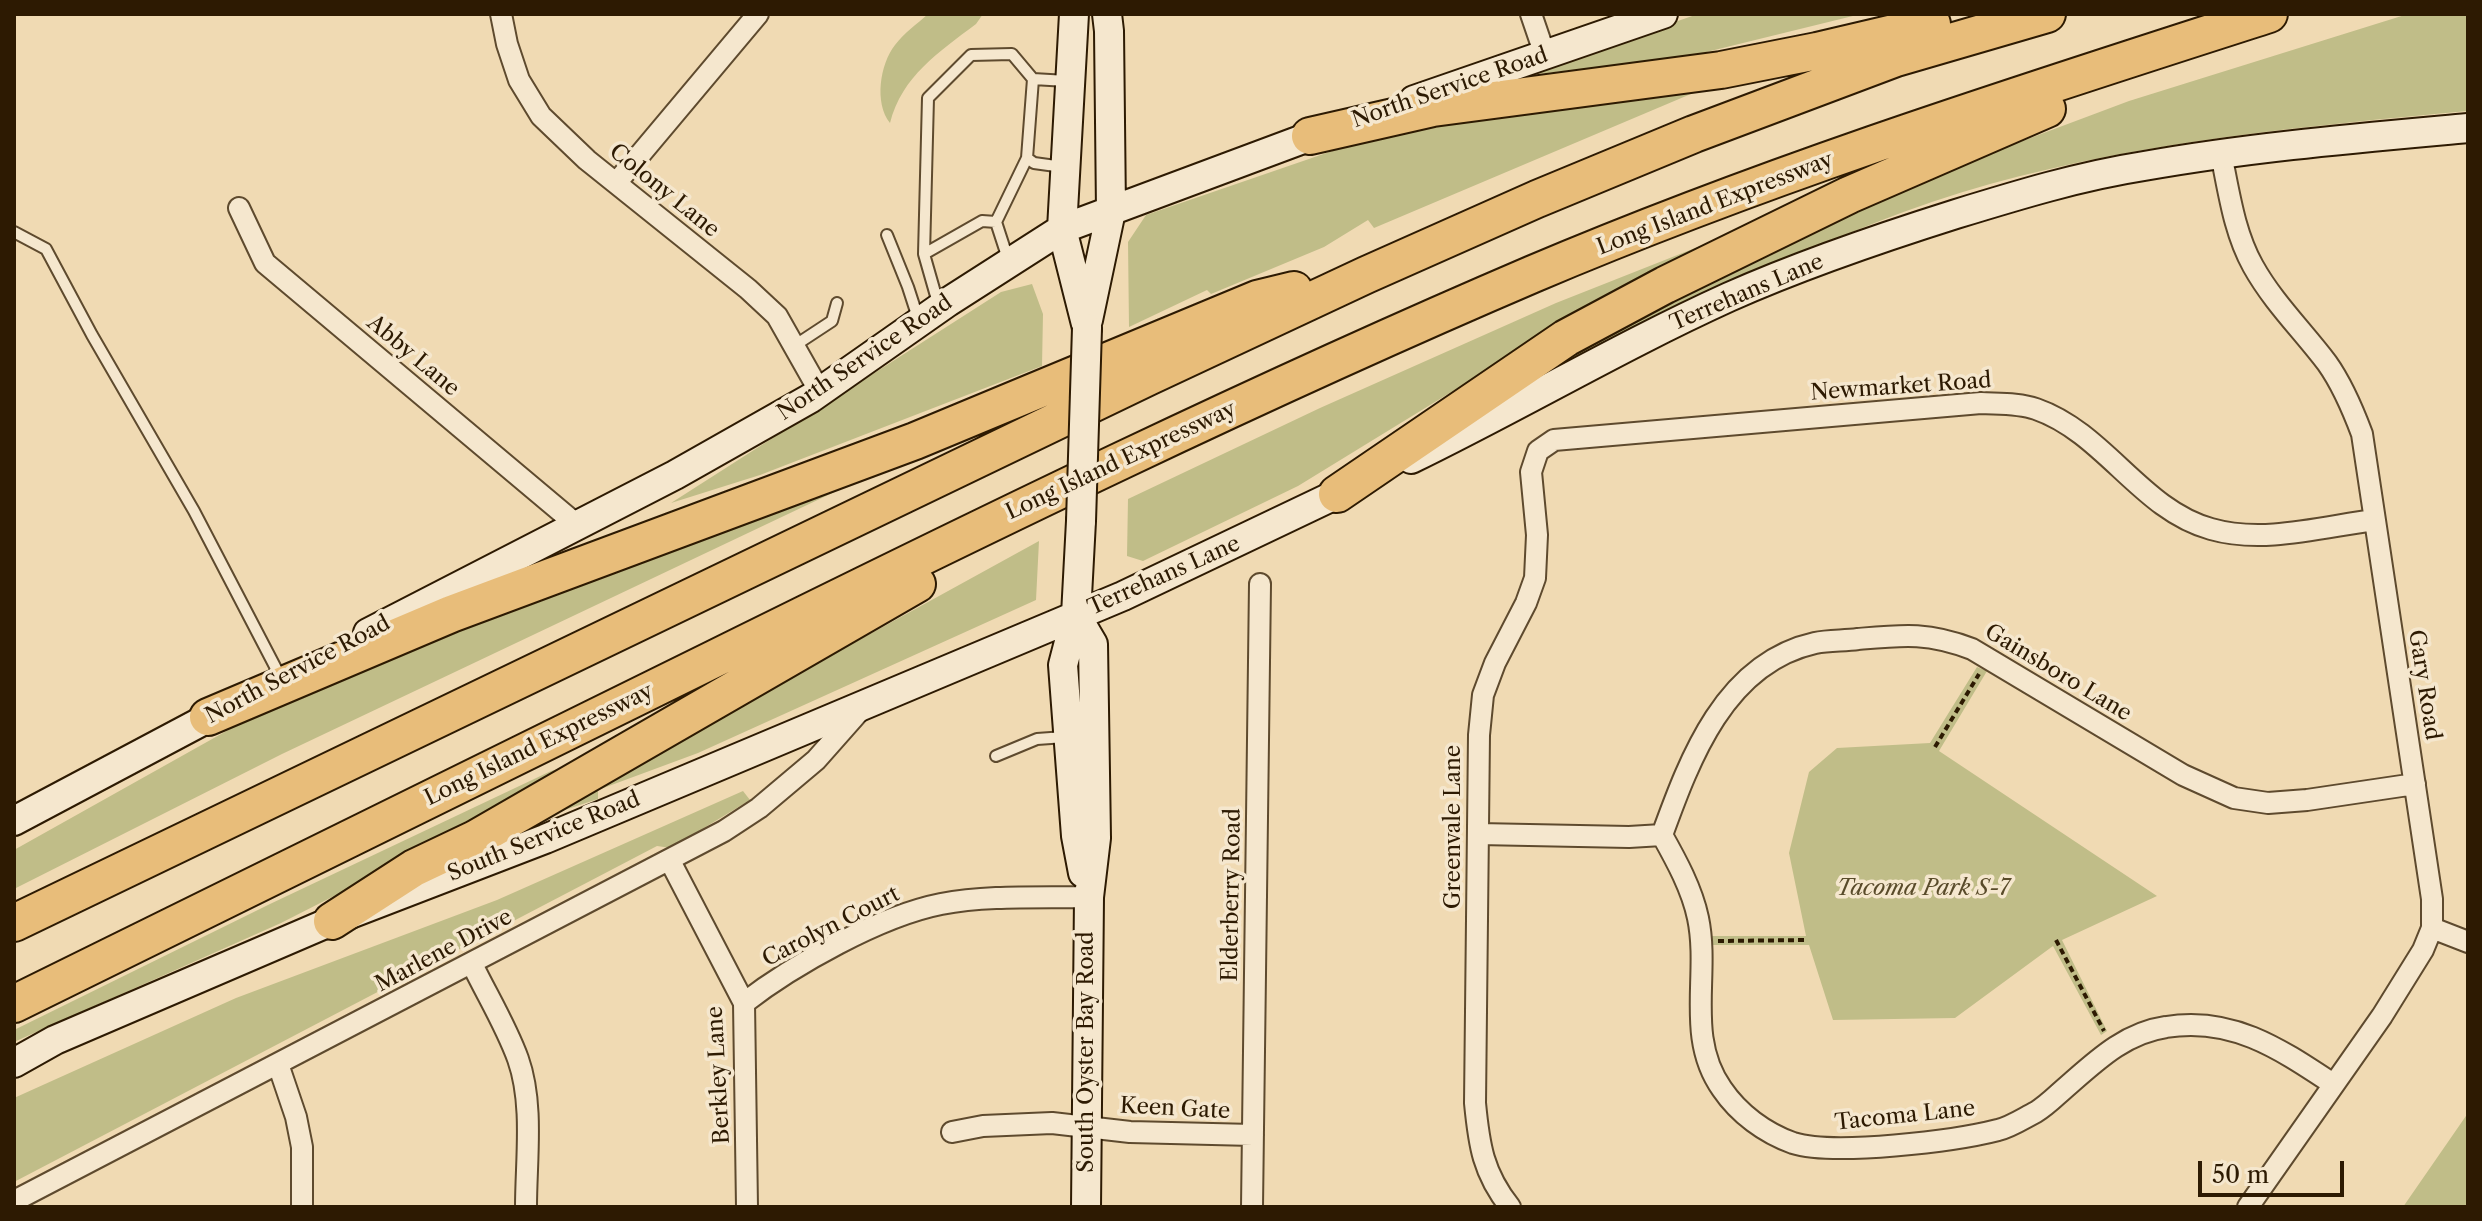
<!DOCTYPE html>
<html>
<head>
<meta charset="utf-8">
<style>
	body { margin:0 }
	#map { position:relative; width:2482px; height:1221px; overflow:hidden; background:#f0dab3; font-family:"Libre Caslon Text",serif }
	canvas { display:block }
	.frame { position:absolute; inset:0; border:16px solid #2d1a02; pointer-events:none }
	.scale { position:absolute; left:2198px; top:1161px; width:146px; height:36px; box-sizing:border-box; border:4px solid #2d1a02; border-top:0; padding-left:10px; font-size:24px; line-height:28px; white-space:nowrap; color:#2d1a02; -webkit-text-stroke:6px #f5e7ce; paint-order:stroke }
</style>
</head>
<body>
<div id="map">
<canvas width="2482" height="1221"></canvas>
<div class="frame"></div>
<div class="scale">50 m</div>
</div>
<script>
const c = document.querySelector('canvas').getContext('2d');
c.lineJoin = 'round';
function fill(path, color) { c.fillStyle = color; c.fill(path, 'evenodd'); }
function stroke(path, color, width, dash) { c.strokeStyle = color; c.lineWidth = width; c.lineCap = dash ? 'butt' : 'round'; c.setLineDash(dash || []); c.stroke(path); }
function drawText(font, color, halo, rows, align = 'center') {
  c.font = font + ' "Libre Caslon Text",serif'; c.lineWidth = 7; c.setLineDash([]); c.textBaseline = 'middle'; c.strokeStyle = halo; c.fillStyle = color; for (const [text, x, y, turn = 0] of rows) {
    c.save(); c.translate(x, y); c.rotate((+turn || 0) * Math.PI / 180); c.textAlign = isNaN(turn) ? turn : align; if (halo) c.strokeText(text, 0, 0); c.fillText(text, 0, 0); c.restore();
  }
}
fill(new Path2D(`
	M928 14H983L976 24C939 52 902 76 890 123 874 103 880 64 895 45 904 33 917 24 928 14Z
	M1698 14H1861L1682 58 1519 76Z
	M2408 14H2468V111C2307 126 2146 141 1990 184 1836 227 1690 307 1545 375L1541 366 1839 215 1977 158 2129 101Z
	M1705 88 1374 228 1368 220 1324 247 1211 294 1207 290 1129 327 1128 242 1146 215 1431 117Z
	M1766 220 1567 321 1298 486 1143 561 1127 556 1128 499 1320 408 1556 303Z
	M1032 284 1043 314 1042 366 760 475 671 503 1001 292Z
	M923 450 282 754 14 889V850L255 715 420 635Z
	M1039 541 1036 600 698 753 598 790V799L528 822Z
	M1977 667 1987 671 1939 751 2157 896 2062 940 2107 1031 2101 1035 2053 946 1955 1018 1833 1020 1809 945H1710L1711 936H1806L1789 853 1809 772 1837 748 1930 743Z
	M569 766 438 843 281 923 14 1042V1030L270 904 551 771Z
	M743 791 750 800 671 848 657 846 14 1182V1098L236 998 497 900Z
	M2468 1113V1207H2403Z`), '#c0bd88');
const service = new Path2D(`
	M1033 79 1027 158 1034 163 1063 167
	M996 222 1027 158
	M14 232 46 249 92 335 194 511 281 678
	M887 235 908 287 919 321
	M924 254 982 221 996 222 1009 262
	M938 303 924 254 928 98 971 55 1012 54 1033 79 1067 81
	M794 346 832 321 837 303
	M996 756 1037 739 1065 737`);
const minor = new Path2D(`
	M501 14 507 44 519 80 541 116 587 160 748 289 777 316 820 392
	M1531 14 1545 55
	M2221 154C2229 192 2234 232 2253 266 2273 302 2302 330 2327 363 2342 384 2353 410 2362 434L2432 899V928L2423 950 2382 1016 2248 1207
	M617 182 758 14
	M239 208 265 263 577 525
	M1479 834 1629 837 1662 835C1690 758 1725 663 1815 643 1829 640 1844 641 1858 639 1903 635 1928 632 1972 649L2183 775 2234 798 2268 803 2307 800 2415 784
	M1662 835C1676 860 1692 889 1698 918 1710 975 1685 1037 1722 1089 1739 1114 1765 1133 1793 1143 1834 1156 1955 1141 1998 1130 2011 1127 2024 1118 2036 1112 2046 1106 2055 1097 2064 1089 2095 1062 2124 1033 2166 1027 2232 1016 2280 1049 2333 1084
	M670 861 744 1003 747 1207
	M2432 928 2468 942
	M472 964C487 995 506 1026 518 1059 534 1104 526 1160 526 1207
	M744 1003C793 965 880 916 941 904 989 895 1040 898 1089 897
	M278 1064 296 1117 302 1147V1207
	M952 1132 983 1126 1052 1123 1130 1132 1253 1135
	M14 1201 724 831 759 808 816 760 862 708
	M1252 1207 1260 584
	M1510 1207C1483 1173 1479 1145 1475 1103L1479 735 1483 695 1495 663 1526 603 1535 578 1537 535 1531 472 1538 451 1554 440 1981 403C1999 404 2019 403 2036 409 2105 433 2141 510 2211 529 2263 544 2322 527 2374 520`);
const secondary = new Path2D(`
	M1074 14 1062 229 1087 328
	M1414 100 1663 14
	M1088 320 1111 211 1109 31 1107 14
	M1411 459C1518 407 1621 346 1729 297 1803 264 1880 238 1956 214 2018 195 2080 176 2144 166 2251 147 2359 138 2468 128
	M1081 521 1076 615 1063 665 1076 836 1083 873
	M1076 615 1093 644 1096 838 1089 897 1086 1207
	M368 633 675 475 811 398 948 302 1062 229 1330 129
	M14 821 225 709
	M14 1063 55 1040 332 921 545 839 1123 596 1356 485`);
const motorway = new Path2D(`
	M1310 136 1433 108 1721 70 1817 51 1932 24
	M1337 494 1566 338 1665 285 1849 195 2047 109
	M208 717 451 614 915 441 1257 299 1294 290
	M332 921 414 868 475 839 917 584
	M14 923 1148 377 1366 275 1537 199 1694 134 1896 58 2047 14
	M14 1004C247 889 481 774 714 659 985 525 1255 393 1533 274 1773 172 2021 94 2269 14`);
stroke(service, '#5e4a2e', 14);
stroke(minor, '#5e4a2e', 24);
stroke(secondary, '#2d1a02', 32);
stroke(motorway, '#2d1a02', 40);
stroke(new Path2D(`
	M1935 747 1979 674
	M2056 940 2104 1031
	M1718 941 1808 940`), '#2d1a02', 4, [6, 4]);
stroke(service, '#f5e7ce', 10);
stroke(minor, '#f5e7ce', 20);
stroke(secondary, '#f5e7ce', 28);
stroke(motorway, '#e8bd7a', 36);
const secondaryBridge = new Path2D(`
	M1081 521 1087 328`);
stroke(secondaryBridge, '#2d1a02', 32, []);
stroke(secondaryBridge, '#f5e7ce', 28);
drawText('22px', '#2d1a02', '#f5e7ce', [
	["North Service Road",1450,88,-19],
	["Colony Lane",664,191,39],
	["Long Island Expressway",1715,204,-21],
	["Terrehans Lane",1747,293,-23],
	["Abby Lane",413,356,40],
	["North Service Road",865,358,-34],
	["Newmarket Road",1901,387,-4],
	["Long Island Expressway",1121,461,-25],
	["Terrehans Lane",1164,576,-24],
	["North Service Road",298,670,-28],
	["Gainsboro Lane",2058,673,31],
	["Gary Road",2424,685,81],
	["Long Island Expressway",539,745,-26],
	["Greenvale Lane",1454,827,-90],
	["South Service Road",544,837,-22],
	["Elderberry Road",1232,895,-89],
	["Carolyn Court",831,927,-27],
	["Marlene Drive",444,951,-28],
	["South Oyster Bay Road",1087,1052,-90],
	["Berkley Lane",719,1075,-93],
	["Keen Gate",1175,1109,3],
	["Tacoma Lane",1905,1116,-6]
]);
drawText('italic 22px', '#594b2a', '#f5e7ce', [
	["Tacoma Park S-7",1923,889]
]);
</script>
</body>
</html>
